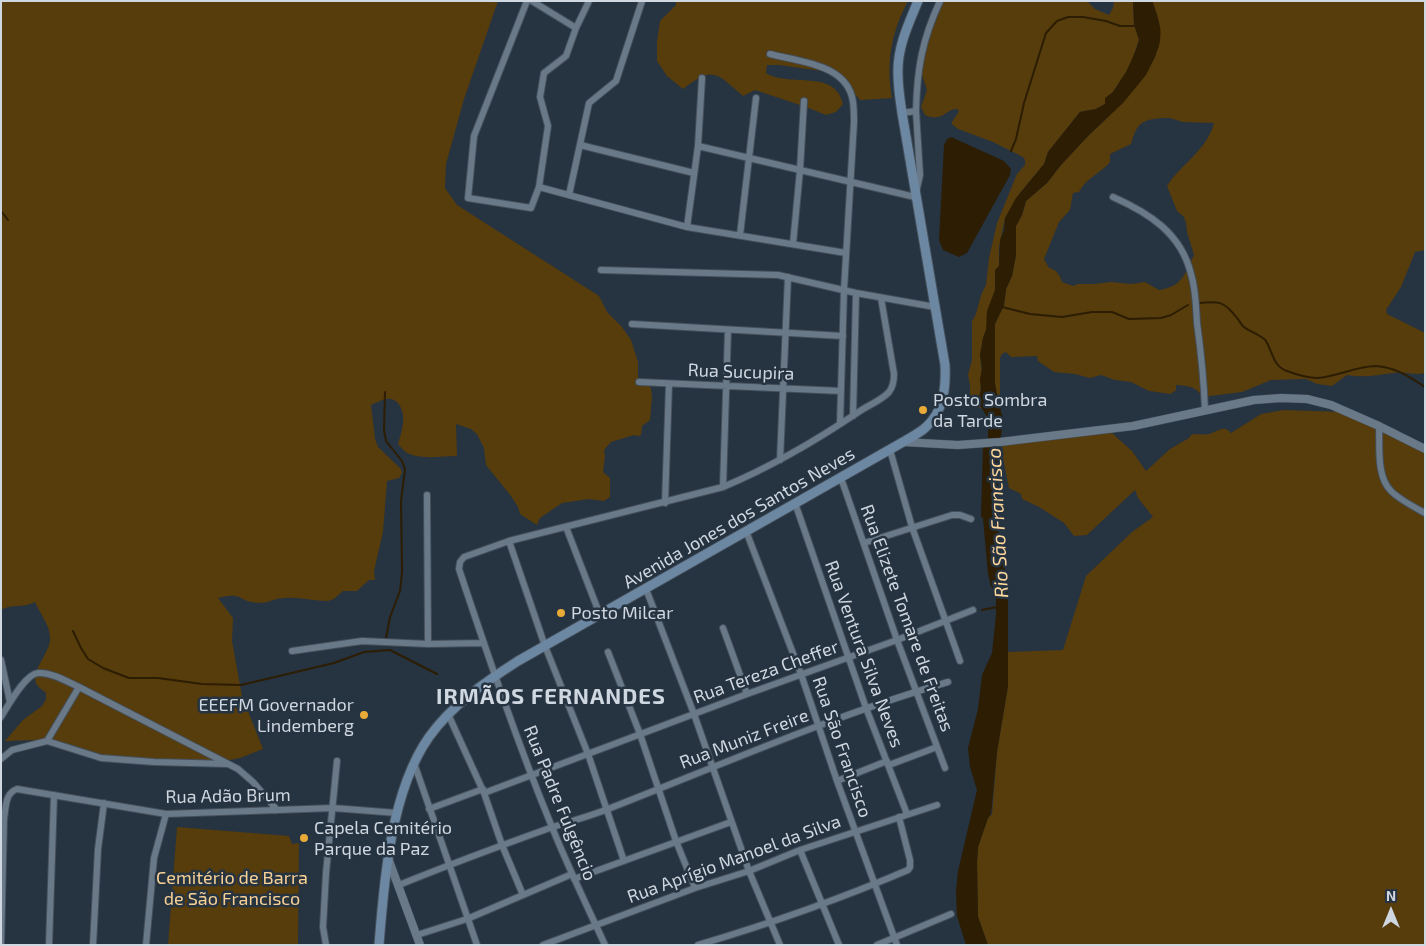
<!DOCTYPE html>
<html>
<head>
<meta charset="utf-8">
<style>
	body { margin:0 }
	#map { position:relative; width:1426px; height:946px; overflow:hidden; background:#263340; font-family:"Exo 2",sans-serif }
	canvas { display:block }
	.frame { position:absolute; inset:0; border:2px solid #cfd7e0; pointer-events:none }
	.north { position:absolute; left:1366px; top:886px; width:50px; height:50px; -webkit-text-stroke:4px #263340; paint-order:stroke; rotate:0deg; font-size:14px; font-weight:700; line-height:20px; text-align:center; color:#cfd7e0 }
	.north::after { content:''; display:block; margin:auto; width:18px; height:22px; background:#cfd7e0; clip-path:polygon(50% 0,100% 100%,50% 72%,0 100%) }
</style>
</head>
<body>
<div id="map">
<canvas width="1426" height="946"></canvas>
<div class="frame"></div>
<div class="north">N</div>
</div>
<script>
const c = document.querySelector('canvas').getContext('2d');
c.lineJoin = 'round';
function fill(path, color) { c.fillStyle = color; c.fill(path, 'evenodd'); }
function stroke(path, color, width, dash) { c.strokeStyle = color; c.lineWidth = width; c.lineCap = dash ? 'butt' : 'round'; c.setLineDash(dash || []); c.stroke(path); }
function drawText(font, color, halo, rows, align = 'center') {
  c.font = font + ' "Exo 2",sans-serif'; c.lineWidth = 5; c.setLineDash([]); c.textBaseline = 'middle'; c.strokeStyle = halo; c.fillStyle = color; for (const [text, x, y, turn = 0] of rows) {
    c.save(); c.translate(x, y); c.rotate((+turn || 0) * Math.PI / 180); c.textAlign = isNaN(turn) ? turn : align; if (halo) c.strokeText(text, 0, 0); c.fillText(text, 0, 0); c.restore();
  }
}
fill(new Path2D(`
	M1 1H498L464 99 446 164 445 188 457 205 599 296 607 312 622 327 631 340 638 362V377L651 388 652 397 650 420 642 426 641 435 638 436 634 435 611 442 604 450 605 456 603 472 610 478V497L604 501 589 499 562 503 540 518 537 525 520 514 518 507 511 496 486 465 484 448 477 434 471 429 456 424 457 456C442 456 421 460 407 453 404 451 401 447 398 444 402 431 408 414 397 402 393 399 390 398 386 399 381 400 376 403 371 405L375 439 378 447 401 469 402 473 399 478 387 481 383 532 374 571 375 580H369L357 591H343L334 599 328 601C313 601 299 597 285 598 275 598 269 603 259 603 238 602 243 591 218 598L233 618 232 641 242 696 263 749 240 758 225 761 124 759 91 752 73 745 36 740 5 741 23 720 42 706 46 699V693C44 691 39 688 37 685 29 672 51 652 50 638 50 625 40 614 35 602 21 609 14 603 1 610Z
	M676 1H908C891 33 886 63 892 98L860 100 850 88 829 72 779 65H767L766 73C790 88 835 68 843 104L836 112 826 115 806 107 755 90 743 96C716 73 714 65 683 89L667 76 657 61V42L660 21 676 5Z
	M944 1H1087L1095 9 1109 15 1113 8 1114 1H1133L1134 24 1139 40 1130 66 1105 104 1096 109 1080 112 1048 152 1044 164 1020 193 1005 218 999 247V266L995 273V290L986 330 983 338 980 355 982 374 979 404 981 408 970 407V385L968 375 972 360V321L976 314 981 295 986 285 989 258 997 223 1017 174 1025 165V160L1023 157 993 142 958 129 952 124V122L959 111 957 109C945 109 943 123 925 115L921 107 927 90 921 72 926 46 937 17Z
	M1152 1H1425V250L1415 252 1401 287 1386 310 1387 314 1425 333V373C1414 376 1405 371 1394 373 1378 375 1363 378 1347 375L1332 386 1317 384 1306 379 1271 380 1242 392 1202 397C1197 386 1187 386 1176 385V390L1171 394 1149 391 1131 382 1115 380 1101 375 1090 378 1075 374 1054 372 1038 361 1037 356 1011 357 1006 352 1002 354 1000 358V398L997 395 995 384V324L1004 305 1006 289 1012 276 1016 255V226L1022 215 1026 201 1047 183 1061 165 1088 136 1105 120 1156 55ZM1162 118H1170L1183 122 1214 123C1207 150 1181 164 1167 186L1177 211 1184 217 1186 223 1187 232 1194 255C1184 275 1183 286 1159 290L1145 282 1131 284 1111 282 1095 284H1078L1073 286 1062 282C1060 275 1056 269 1049 268L1044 259 1059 222 1070 210 1073 193 1079 192C1086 178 1100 174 1110 162V154L1131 144C1137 124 1140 120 1162 118Z
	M1284 410 1341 412 1425 451V945H988L978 917 977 863 978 847 988 818 992 814 997 752 1008 686 1007 652 1063 650 1086 576 1132 532 1153 517 1138 498 1135 490 1087 535 1074 536 1064 523 1039 507 1022 499 1021 494 1009 488 1003 458V449L1000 442 1081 434 1112 433 1132 451 1146 471 1170 449 1189 438 1192 434C1198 434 1204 435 1209 434 1218 432 1223 424 1231 433L1261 414Z
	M177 827 289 836 292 844 299 843 298 945H168Z`), '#573c0c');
fill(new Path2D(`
	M1133 1H1152L1156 55 1146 75 1123 103 1088 136 1061 165 1047 183 1026 201 1022 215 1016 226V255L1012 276 1006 289 1004 305 995 324V384L997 395 1000 398 1001 413 1003 416 1001 437H998L978 401 981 390 980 379 982 368 980 355 983 338 986 330 987 311 995 290V270L999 266 1000 240 1004 230 1005 218 1016 198 1044 164 1048 152 1080 112 1096 109 1105 104V98L1113 92 1126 72 1136 50 1139 40 1134 24Z
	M951 137 1004 161 1011 169 1010 175 967 253 959 257 943 250 939 240 944 145 947 139Z
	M998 442C1000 487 992 536 1008 579V686L997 752 991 814 988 818 978 847 977 863 978 917 988 945H966L957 916 956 892 958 871 977 790 970 767 968 748 978 709 982 675 992 653 996 615V596L991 586 988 574 983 518 981 517 983 445Z`), '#2c1d03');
stroke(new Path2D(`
	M1011 151 1016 139 1024 103 1046 33 1057 21 1068 17H1083L1106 21 1120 26H1136
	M1 211 8 220
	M1199 303C1219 301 1224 301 1237 318 1240 321 1241 325 1244 327 1250 332 1262 335 1266 341 1273 353 1273 366 1287 371 1295 374 1309 378 1317 378 1337 377 1356 366 1376 366 1395 367 1410 377 1425 387
	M1002 307 1030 314 1062 317 1092 312H1112L1129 319 1161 318 1171 315 1188 305
	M385 392 384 430 386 441 402 461 405 469 401 501 402 572 400 591 390 617 386 638
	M982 610 997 607
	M73 631 81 648 88 659 103 668 129 678H158L202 684 241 685 334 663 364 652 390 650 437 674`), '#2c1d03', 2);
stroke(new Path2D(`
	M1146 1C1153 20 1160 37 1148 56
	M994 416V456`), '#2c1d03', 12);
const minor = new Path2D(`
	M527 1 474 136 468 198 531 208 539 187 548 126 540 97 544 73 566 56 576 28 589 1
	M532 1 576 28
	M770 54C800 62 848 64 853 102 854 109 854 116 854 122L844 290 840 424
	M902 113 916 111C917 69 922 40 940 1
	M580 145 694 173
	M698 146 915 197 920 175 916 111
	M539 187 687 227 846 253
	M569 195 589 103 616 81 642 1
	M1113 197C1149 213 1181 233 1191 274 1196 290 1196 307 1197 323 1201 352 1204 381 1205 411
	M687 227 698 146 702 78
	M740 235 756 98
	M793 244 800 170 804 101
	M601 270 778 275 856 293 935 307
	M632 324 843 336
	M639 382 841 391
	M853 416 856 293
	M1379 426C1380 446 1376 476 1391 491 1400 500 1414 507 1425 513
	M890 450 912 527 960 661
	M780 460 788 277
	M841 478 897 640 945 768
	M723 487 728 330
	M427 495 428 644
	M665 503 669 384
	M795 503 866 708 907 814
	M566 527 600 615
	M746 531 801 674 837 781 897 945
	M509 541 545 646 588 754 624 861
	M864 543 952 515H960L971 519
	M646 589 694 714 749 871 780 945
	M723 628 747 694
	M292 651 362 641 428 644 484 643
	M608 652 640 734 676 841 695 888
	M1 660 10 702
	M448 714 484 793 502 845 523 895
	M1 717C8 706 25 674 38 673 51 672 68 682 79 687L238 769 253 782 277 810
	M47 741 79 687
	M1 759 12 750 47 741 101 758 154 762 228 764
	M414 763 477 945
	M889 765 937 747
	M837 781 887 761
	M484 793 747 694 897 640 973 610
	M429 809 483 789
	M800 850 839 945
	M574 879 731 822
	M399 885C448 865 497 847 547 829 567 822 588 817 608 809 721 765 832 716 948 682
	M417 935 467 919 572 874
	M1 945 4 819C6 807 5 793 17 789L166 814 333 808 397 813
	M49 945 54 795
	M93 945 98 849 104 803
	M146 945 154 858 166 814
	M326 945 323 927 326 873 337 761
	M543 945 695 888 749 871 800 850 937 805
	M605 945C587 906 568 867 552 827 517 742 488 656 459 569L460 562 464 557 509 541 723 487C771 467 817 440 860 411 869 405 882 400 889 392 893 387 894 380 894 374L881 298
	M698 945C769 924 840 899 908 870L910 867V860L899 817
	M877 945 951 914`);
const tertiary = new Path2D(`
	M903 442 958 445 1000 442 1133 426 1254 400 1281 398 1307 399 1331 405 1379 426 1425 449
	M388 858 420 945`);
const secondary = new Path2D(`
	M379 945C384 880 391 791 429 737 452 705 485 682 518 661L903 442C911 437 920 433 926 427 944 411 946 387 945 365L902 113C900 100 898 87 898 74 897 48 908 25 918 1`);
stroke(minor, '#444f5a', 8);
stroke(tertiary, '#444f5a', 9);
stroke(secondary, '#444f5a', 11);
stroke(minor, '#6a7988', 6);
stroke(tertiary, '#6a7988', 8);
stroke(secondary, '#6c87a2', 9);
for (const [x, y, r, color] of [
	[923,410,5,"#eaaa38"],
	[561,613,5,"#eaaa38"],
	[364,715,5,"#eaaa38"],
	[304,838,5,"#eaaa38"]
]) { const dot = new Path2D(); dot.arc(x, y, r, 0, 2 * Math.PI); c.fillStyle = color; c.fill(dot); stroke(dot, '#263340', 2); }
drawText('18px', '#cfd7e0', '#263340', [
	["Rua Sucupira",741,372,2],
	["Avenida Jones dos Santos Neves",739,518,-30],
	["Rua Elizete Tomare de Freitas",907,618,70],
	["Rua Ventura Silva Neves",864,654,70],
	["Rua Tereza Cheffer",766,672,-20],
	["Rua Muniz Freire",744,739,-21],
	["Rua São Francisco",842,747,71],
	["Rua Adão Brum",228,796,-1],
	["Rua Padre Fulgêncio",560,803,68],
	["Rua Aprígio Manoel da Silva",734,859,-20]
]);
drawText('18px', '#cfd7e0', '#263340', [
	["Posto Sombra",933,400],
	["da Tarde",933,421],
	["Posto Milcar",571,613],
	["EEEFM Governador",354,705,"right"],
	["Lindemberg",354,726,"right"],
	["Capela Cemitério",314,828],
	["Parque da Paz",314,849]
], 'left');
drawText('18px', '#f9d195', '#263340', [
	["Cemitério de Barra",232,878],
	["de São Francisco",232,899]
]);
drawText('italic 19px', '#fed79b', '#263340', [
	["Rio São Francisco",998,523,-93]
]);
c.letterSpacing = '1px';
drawText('bold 22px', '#cfd7e0', '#263340', [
	["IRMÃOS FERNANDES",551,697]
]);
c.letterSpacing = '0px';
</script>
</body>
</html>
